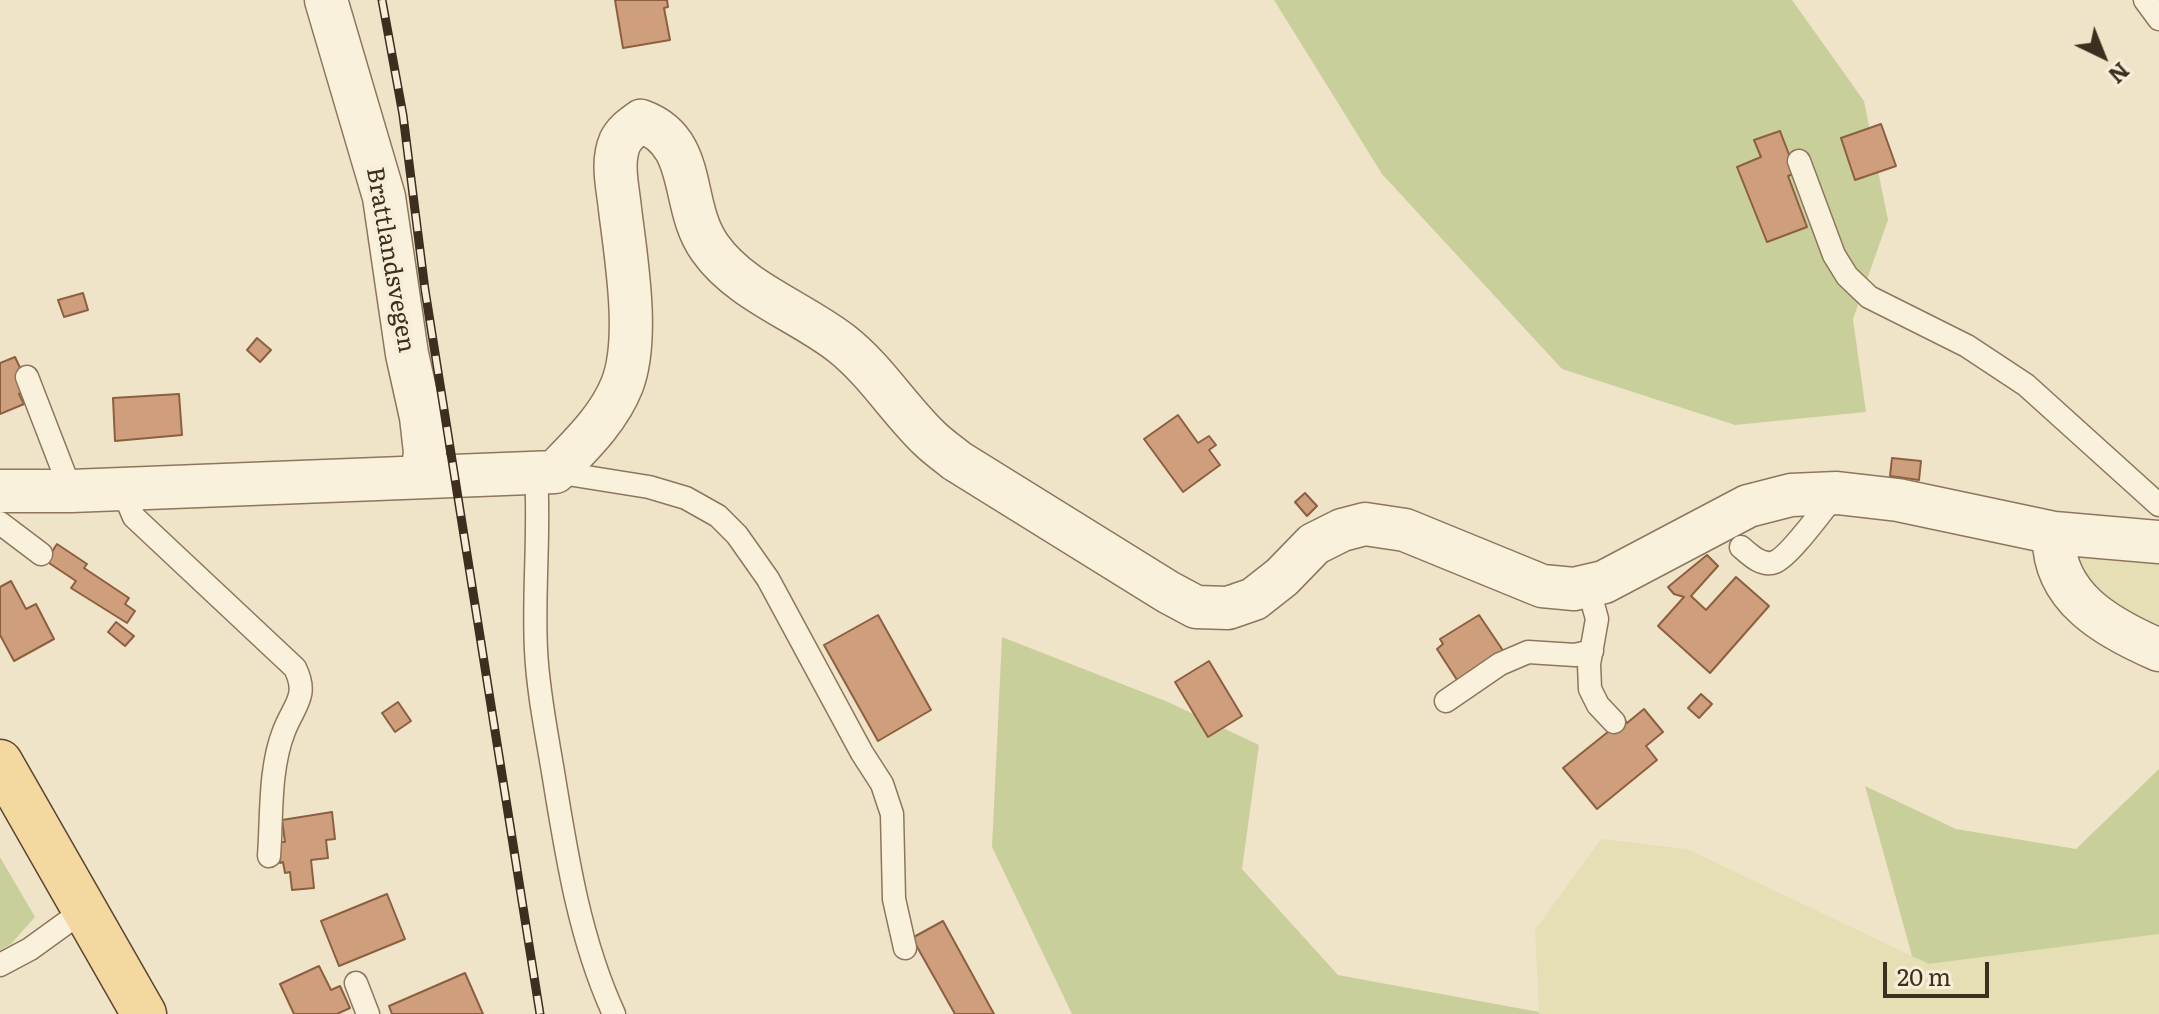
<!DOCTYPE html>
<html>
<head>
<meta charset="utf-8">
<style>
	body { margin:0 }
	#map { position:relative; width:2159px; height:1014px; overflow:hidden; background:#f0e4c8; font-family:Literata,serif }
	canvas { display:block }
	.north { position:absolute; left:2063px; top:16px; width:80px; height:80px; -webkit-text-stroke:6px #f7eed8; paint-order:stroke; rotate:137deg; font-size:22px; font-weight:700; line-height:32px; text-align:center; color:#3d2e20 }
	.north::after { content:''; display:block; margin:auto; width:28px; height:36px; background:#3d2e20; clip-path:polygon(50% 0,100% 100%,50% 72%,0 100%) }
	.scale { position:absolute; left:1883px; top:962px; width:106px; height:36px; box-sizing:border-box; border:4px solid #3d2e20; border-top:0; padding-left:10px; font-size:24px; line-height:28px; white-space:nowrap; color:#3d2e20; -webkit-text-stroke:6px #f7eed8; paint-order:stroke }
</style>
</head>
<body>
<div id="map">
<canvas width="2159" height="1014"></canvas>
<div class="north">N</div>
<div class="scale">20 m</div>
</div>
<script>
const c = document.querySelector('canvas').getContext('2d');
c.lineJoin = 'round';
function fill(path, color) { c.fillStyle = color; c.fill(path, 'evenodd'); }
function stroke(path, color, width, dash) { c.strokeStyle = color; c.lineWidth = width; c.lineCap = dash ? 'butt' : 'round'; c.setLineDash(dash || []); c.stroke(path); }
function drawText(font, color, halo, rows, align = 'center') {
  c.font = font + ' Literata,serif'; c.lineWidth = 8; c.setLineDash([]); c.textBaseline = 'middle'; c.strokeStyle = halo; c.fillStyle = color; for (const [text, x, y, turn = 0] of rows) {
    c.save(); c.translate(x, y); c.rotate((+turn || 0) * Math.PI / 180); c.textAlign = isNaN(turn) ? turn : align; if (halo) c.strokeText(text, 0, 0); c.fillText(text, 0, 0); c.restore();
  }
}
fill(new Path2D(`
	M2085 551 2159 555V639L2125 624 2073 561Z
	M1601 839 1687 849 1929 964 2159 934V1014H1539L1535 930Z`), '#e6deb5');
fill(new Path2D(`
	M1274 0H1792L1864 101 1888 220 1853 319 1866 412 1735 425 1562 369 1382 174Z
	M1002 637 1168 702 1259 745 1242 869 1338 975 1539 1012V1014H1072L992 847Z
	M2159 769V934L1929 964 1912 956 1865 786 1956 829 2076 849Z
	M0 857 35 917 11 944 0 950Z`), '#c9cf9b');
const building = new Path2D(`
	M615 0H667L668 7 664 8 670 40 623 48Z
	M1881 124 1896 166 1855 180 1841 138Z
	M1780 131 1796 173 1788 176 1807 227 1767 242 1737 167 1761 157 1754 140Z
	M83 293 88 310 64 317 58 300Z
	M257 338 271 350 260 362 247 350Z
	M15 357 30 389 19 394 24 404 0 414V363Z
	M179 394 182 435 115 441 113 398Z
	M1178 415 1198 443 1209 436 1216 445 1209 450 1220 465 1183 492 1144 439Z
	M1892 458 1921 461 1919 480 1890 476Z
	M1305 493 1317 506 1307 516 1295 502Z
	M57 544 87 564 84 568 129 598 125 604 135 611 127 623 71 588 76 581 46 561Z
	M1707 555 1718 566 1691 596 1706 610 1736 577 1769 606 1710 673 1658 626 1684 597 1674 594 1668 587Z
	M11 581 26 609 36 604 54 639 14 661 0 635V587Z
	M878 615 931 710 878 741 824 645Z
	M1479 615 1504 652 1459 683 1437 649 1443 644 1440 639Z
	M116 622 134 636 125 646 108 632Z
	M1209 661 1242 716 1208 737 1175 682Z
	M1701 694 1712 704 1699 718 1688 708Z
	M398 702 411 721 395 732 382 713Z
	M1644 709 1663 732 1646 746 1657 760 1597 809 1563 768 1624 719 1627 723Z
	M332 812 335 839 326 840 328 858 311 860 314 888 292 890 290 872 285 873 283 862 280 863 277 842H285L282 820Z
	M387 894 405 939 339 966 321 921Z
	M943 921 994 1014H955L912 938Z
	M319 966 331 990 340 986 350 1008 337 1014H294L280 984Z
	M465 973 483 1014H392L389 1006Z`);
fill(building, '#cf9f7d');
stroke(building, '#8d5f41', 2);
const service = new Path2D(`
	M2145 0 2159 19
	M1799 161 1834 255 1847 276 1869 297 1967 346 2026 385 2159 505
	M27 377 71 491
	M555 472 649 487 686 498 718 516 737 535 768 579 862 753 882 784 892 814 894 899 905 948
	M536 473C540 532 533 591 536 650 538 693 547 735 554 778 567 858 580 940 614 1014
	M127 489 128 503 134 517 295 668C309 696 294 705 284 731 269 769 272 816 269 856
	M0 523 41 554
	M1741 547C1750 555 1762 567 1775 562 1790 556 1824 508 1836 494
	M1588 586 1597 619 1589 664 1590 689 1598 705 1614 722
	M1446 701 1500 664 1528 652 1575 655 1592 651
	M0 965 30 949 84 910
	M356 983 368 1014`);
const minor = new Path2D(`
	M326 0 384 197 407 354 421 417 425 452 422 476
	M0 491H71L555 472C580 446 608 420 622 385 640 339 626 258 620 209 618 188 611 163 620 142 625 132 633 127 641 121 699 142 679 205 710 248 741 292 800 311 842 344 876 371 898 408 929 438 937 446 947 453 957 461L1168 592 1196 607 1228 608 1254 599 1282 577 1314 544 1342 530 1365 524 1405 530 1542 586 1574 589 1604 582 1748 506 1791 495 1837 493 1898 500 2054 533 2159 542
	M2054 533C2051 597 2108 628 2159 650`);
const primary = new Path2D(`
	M0 762 144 1014`);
stroke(service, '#8d765c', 25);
stroke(minor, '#8d765c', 45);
stroke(primary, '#5b4430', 47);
stroke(service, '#faf1dc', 22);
stroke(minor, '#faf1dc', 42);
stroke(primary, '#f3d9a0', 44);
const rail = new Path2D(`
	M382 0 403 115 425 290 540 1014`);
stroke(rail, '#3d2e20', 9);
stroke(rail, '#f7eed8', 6, [18]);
drawText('24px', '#3d2e20', '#f7eed8', [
	["Brattlandsvegen",390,260,80]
]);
</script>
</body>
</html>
